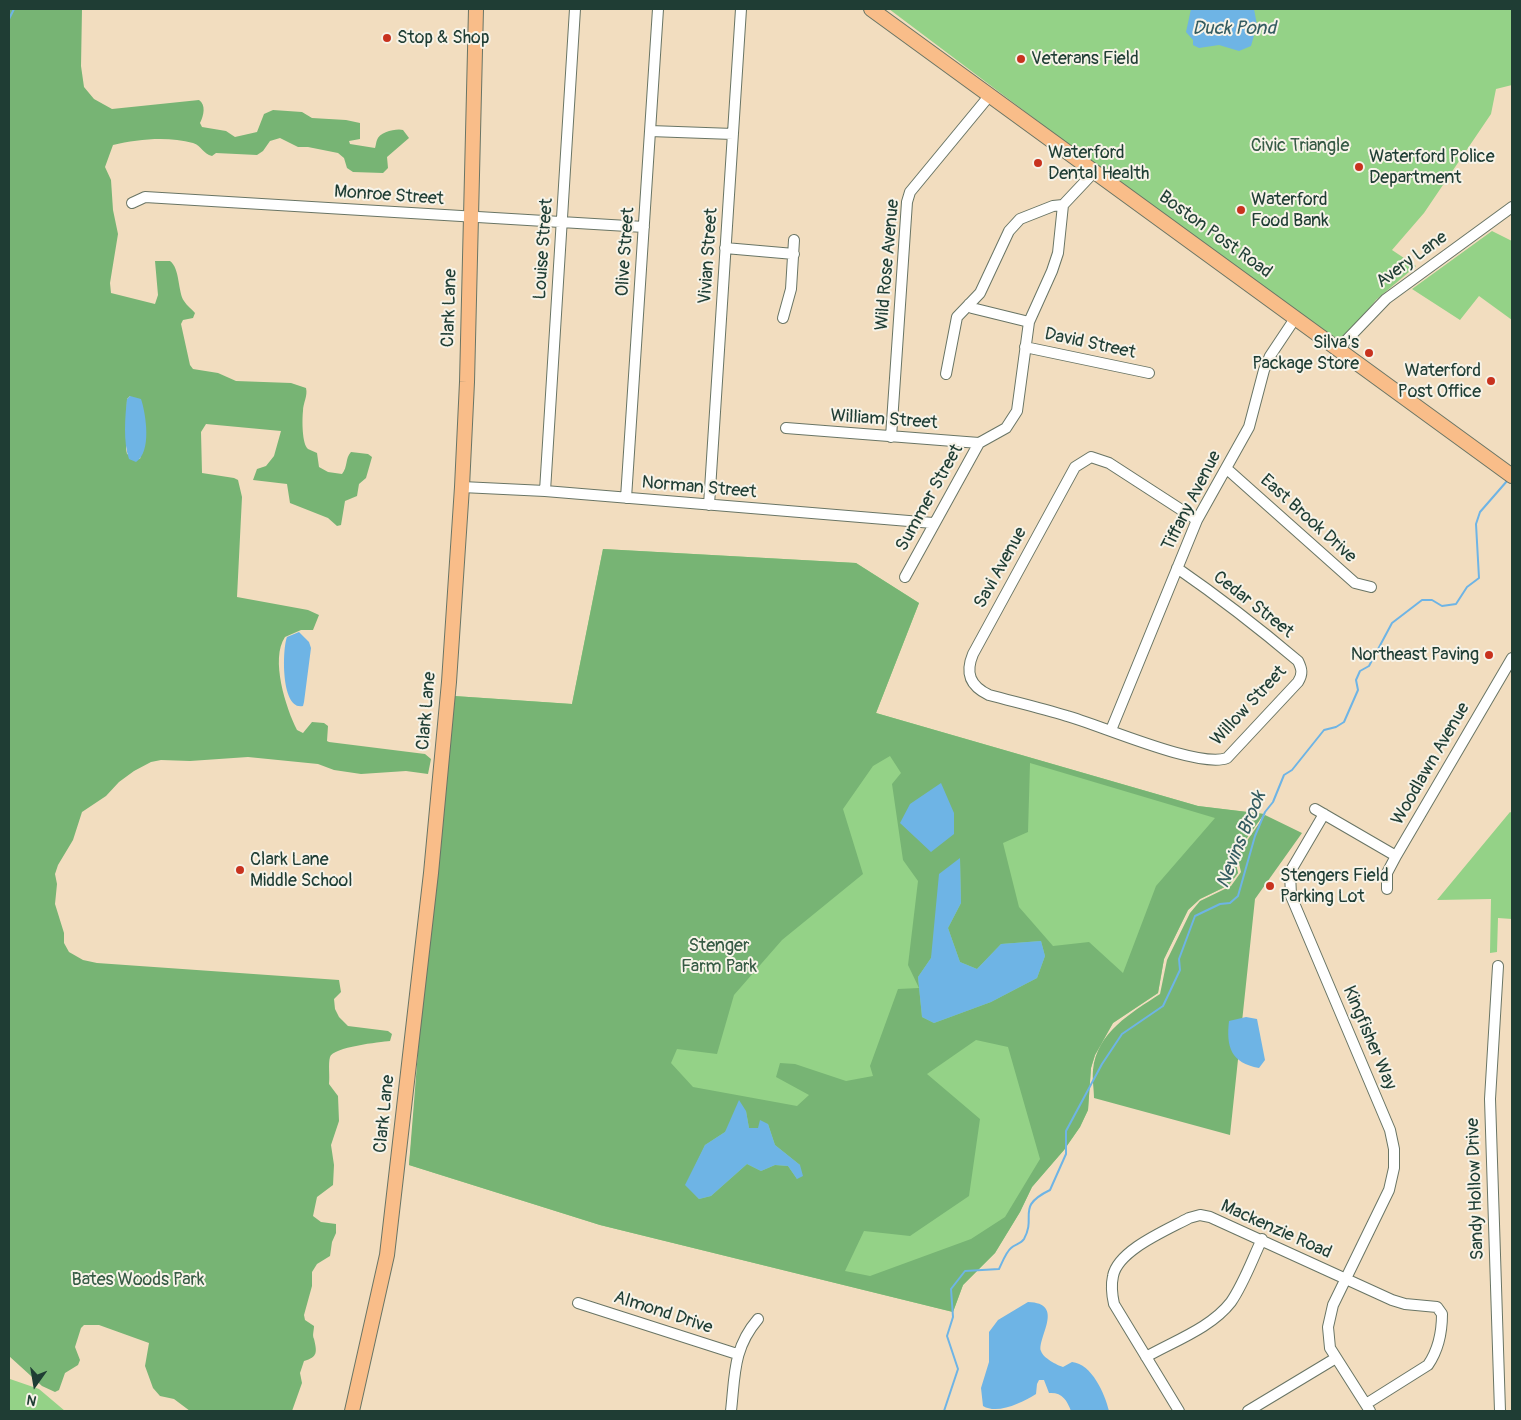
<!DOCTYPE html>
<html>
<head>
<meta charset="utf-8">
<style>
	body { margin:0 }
	#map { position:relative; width:1521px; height:1420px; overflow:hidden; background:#f2ddbf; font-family:Pangolin,sans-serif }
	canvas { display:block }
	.frame { position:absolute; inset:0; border:10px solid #1f3d34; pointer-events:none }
	.north { position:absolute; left:10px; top:1360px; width:50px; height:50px; -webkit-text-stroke:4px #f7f3e8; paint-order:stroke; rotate:193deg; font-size:14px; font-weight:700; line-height:20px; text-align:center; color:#1f3d34 }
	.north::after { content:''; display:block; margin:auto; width:18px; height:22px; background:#1f3d34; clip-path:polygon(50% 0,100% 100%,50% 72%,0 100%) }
</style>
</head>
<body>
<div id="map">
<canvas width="1521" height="1420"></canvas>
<div class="frame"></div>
<div class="north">N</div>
</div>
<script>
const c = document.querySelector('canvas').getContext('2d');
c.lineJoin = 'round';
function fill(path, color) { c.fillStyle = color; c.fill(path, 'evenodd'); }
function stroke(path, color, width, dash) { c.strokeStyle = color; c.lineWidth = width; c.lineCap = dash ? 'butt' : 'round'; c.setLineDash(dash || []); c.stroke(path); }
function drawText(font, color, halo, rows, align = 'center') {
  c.font = font + ' Pangolin,sans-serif'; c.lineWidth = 4; c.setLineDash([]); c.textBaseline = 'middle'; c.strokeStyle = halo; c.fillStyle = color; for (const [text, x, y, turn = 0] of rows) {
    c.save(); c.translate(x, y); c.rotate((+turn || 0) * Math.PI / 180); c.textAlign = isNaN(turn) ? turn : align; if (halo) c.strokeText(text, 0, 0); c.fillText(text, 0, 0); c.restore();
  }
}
fill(new Path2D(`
	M889 9H1512V85L1496 89 1491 114 1424 213 1392 250 1416 266 1376 300 1339 348Z
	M1492 231 1512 241V320L1479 296 1460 320 1412 289Z
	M603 549 856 563 919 603 876 713 1198 806 1264 814 1234 856 1238 873 1229 885 1200 899 1188 910 1164 959 1158 993 1113 1023 1095 1055 1091 1068 1088 1110 1080 1127 1064 1150 1032 1187 1020 1212 995 1253 963 1285 953 1312 600 1225 409 1165 454 696 572 704Z
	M1510 812 1512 813V919L1498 918 1497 952 1490 953 1491 899 1437 900Z
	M10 1379 39 1389 65 1411H9Z`), '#94d287');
fill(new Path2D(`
	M9 9H82L81 66 84 87 94 99 112 109 199 100C206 105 204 115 200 123L202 127 226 131 235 137 257 132 264 114 273 110 302 112 312 118 346 120 360 123V139L349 141 350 144 375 148C376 145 376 142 377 140 379 132 397 128 403 130L409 138 387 157 388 168 383 173 353 172 347 168 344 158 338 153 308 147H298L280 138 270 141 263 151 257 155 216 153 212 156C203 154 202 146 193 143 168 136 138 139 113 145L105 167 111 180 113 210 118 234 110 283 111 293 155 304 158 295 155 261H170C180 268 178 293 184 301 187 306 192 309 195 313L193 318 183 320 181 324 190 365 193 369 218 373 236 381 291 383 306 388C308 396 303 403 303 411 302 420 302 444 308 449L317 453 319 467 328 472 342 474C348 467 345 458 351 452L368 454 372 457 366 478 359 484 357 496 345 501 341 525 337 526 328 518 290 503 287 484 253 480 257 469 266 466 274 456 281 431 206 424 201 432 202 473 234 478 238 480 242 497 237 597 308 610 319 615 313 630H301L285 637C270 659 286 708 297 730L303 733 312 722 324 723 328 726 327 741 329 742 425 754 431 759 428 774 406 771 361 774 334 770 318 764 248 757 190 761 161 760 151 762 134 771 119 782 106 796 82 812 73 840 58 865 55 874 57 884 55 904 64 933V943L69 952 83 960 97 963 339 980 341 992 334 999 335 1009 339 1017 348 1026 388 1031 392 1034 390 1041C380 1042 333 1047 330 1057 328 1064 330 1076 329 1084L338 1096 339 1121 331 1145 334 1165 333 1185 317 1197 313 1216 321 1222 336 1224V1233L332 1242 330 1256 317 1264 312 1272V1286L304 1315 305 1320 314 1326C314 1331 312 1335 314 1339 317 1352 318 1357 304 1361L300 1373 302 1383 292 1411H190L174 1399 160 1396 153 1388 145 1366 149 1343 99 1325H84L81 1328 75 1347 80 1360 78 1365 65 1373 59 1390 55 1392 42 1386 9 1356ZM130 396 146 433 140 459 127 454 126 449 127 399Z
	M603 549 856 563 919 603 876 713 1198 806 1264 814 1234 856 1238 873 1229 885 1200 899 1188 910 1164 959 1158 993 1113 1023 1095 1055 1091 1068 1088 1110 1080 1127 1064 1150 1032 1187 1020 1212 995 1253 963 1285 953 1312 600 1225 409 1165 422 1001 454 696 572 704ZM890 756 901 773 892 784 903 860 918 881 908 965 919 988 898 989 870 1066 873 1076 846 1081 795 1064 780 1063 776 1077 809 1095 797 1106 693 1087 671 1063 677 1049 717 1054 734 995 782 940 863 874 843 809 873 766ZM1030 763 1215 818 1156 886 1123 973 1089 942 1053 946 1019 907 1003 843 1028 832ZM960 859 961 903 948 928 960 962 977 969 1001 944 1041 941 1045 956 1037 978 991 1002 934 1023 922 1017 918 977 931 958ZM976 1040 1008 1047 1040 1159 1005 1217 971 1239 870 1276 845 1271 864 1231 910 1236 969 1196 980 1119 927 1074ZM746 1111 749 1128 758 1129 768 1124 775 1145 800 1165 797 1179 788 1166 775 1165 761 1171 747 1164 711 1196 699 1199 686 1185 705 1145 725 1132Z
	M1265 815 1302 833 1255 899 1230 1135 1094 1098C1094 1089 1092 1079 1093 1070 1097 1032 1131 1013 1160 994L1167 960 1190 913 1200 901 1231 886 1241 872 1237 855Z`), '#77b474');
fill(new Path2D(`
	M1191 9H1254L1257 25 1251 46 1239 51 1219 45 1199 48 1193 45V40L1186 32Z
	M130 396 141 399C146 414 152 452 136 462L129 459C123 442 125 417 127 399Z
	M299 632 309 642 311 648 304 702 303 706C281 711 282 650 287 637Z
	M941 783 954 813V834L931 852 900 823 910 804Z
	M960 858 961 903 948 928 960 962 977 969 1001 944 1041 941 1045 956 1037 978 991 1002 934 1023 922 1017 918 977 931 958 939 874Z
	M1246 1017 1257 1019 1265 1060 1259 1068C1231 1063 1226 1047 1229 1021Z
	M739 1100 746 1111 749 1128H758L760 1120 768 1124 775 1145 800 1165 803 1176 797 1179 788 1166 775 1165 761 1171 747 1164 711 1196 699 1199 685 1185 705 1145 725 1132Z
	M1028 1302C1066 1303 1037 1338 1041 1351 1043 1358 1057 1365 1063 1367L1072 1362C1092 1364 1105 1394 1109 1411H1071C1067 1400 1062 1392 1049 1393L1044 1380H1039L1037 1384 1036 1394C1023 1402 998 1415 983 1406L981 1388 989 1362V1332L998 1320Z`), '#6eb4e5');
stroke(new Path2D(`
	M9 19 14 9
	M944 1411 958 1369 947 1336 953 1317 951 1289 965 1271 999 1269C1002 1263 1006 1252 1011 1248 1015 1244 1021 1244 1024 1239 1037 1216 1015 1207 1050 1190L1066 1154V1131L1102 1064 1122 1034 1163 1006 1180 970 1179 959 1195 916 1220 904 1230 903 1238 896 1255 836 1265 812 1273 802 1284 775 1292 770 1324 730 1336 727 1344 722 1358 690 1356 680 1360 671 1369 666 1392 623 1422 600H1432L1442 606 1456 604 1467 587 1479 578 1476 524 1480 512 1507 481`), '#6eb4e5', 2);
const minor = new Path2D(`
	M650 131 733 134
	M132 203 145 197 644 227
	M725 248 794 254
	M969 304 972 308 1029 322
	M783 318 791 289 794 240
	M1025 347 1149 373
	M1339 348 1386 299 1512 207
	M946 374 957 317 980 293 1009 231 1020 219 1053 206 1063 205
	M786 428 979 443
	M891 437 907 202 910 192 990 95
	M1227 469 1355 583 1371 587
	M462 487 545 491 933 523
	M545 491 575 9
	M626 498 658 9
	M709 505 741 9
	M1177 568C1219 597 1259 628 1298 661 1302 669 1303 674 1298 682L1227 758C1199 769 1100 725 1067 716 1041 708 1015 702 989 695 970 686 965 673 973 654L1075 467 1091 457 1109 463 1197 520
	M905 577 979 443 1006 428 1017 411 1029 322 1052 271 1058 253 1063 205 1095 171
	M1111 730 1197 520 1249 427 1264 370 1270 356 1296 317
	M1315 809 1396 856
	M1324 814 1290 872 1291 896 1390 1130 1394 1149V1168L1389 1190 1333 1305 1328 1327 1330 1348 1370 1411
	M1387 889V873L1396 856 1512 658
	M1498 966 1490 1099 1500 1411
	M578 1303 737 1354
	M1146 1357C1174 1341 1211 1328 1231 1302 1244 1283 1252 1260 1262 1239
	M731 1411C735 1375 733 1348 758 1319
	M1179 1411 1114 1304C1112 1295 1111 1285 1113 1276 1118 1250 1167 1230 1189 1218L1200 1215 1210 1217 1392 1300 1405 1304 1437 1307 1442 1314C1442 1333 1439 1349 1428 1365L1366 1404
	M1248 1411 1336 1358`);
const major = new Path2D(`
	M871 9 1512 476
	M352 1411 387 1255 431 873 449 682 462 487 467 382 476 9`);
stroke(minor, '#697565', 12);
stroke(major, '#697565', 16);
stroke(minor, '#fff', 10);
stroke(major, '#f9bd89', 14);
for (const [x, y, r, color] of [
	[387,38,5,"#c8321e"],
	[1021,59,5,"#c8321e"],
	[1038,163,5,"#c8321e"],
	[1359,167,5,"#c8321e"],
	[1241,210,5,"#c8321e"],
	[1369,353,5,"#c8321e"],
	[1491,381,5,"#c8321e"],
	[1489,655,5,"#c8321e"],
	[240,870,5,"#c8321e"],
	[1270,886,5,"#c8321e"]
]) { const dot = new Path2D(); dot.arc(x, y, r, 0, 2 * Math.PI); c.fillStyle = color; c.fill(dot); stroke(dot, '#f7f3e8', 2); }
drawText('18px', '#1f3d34', '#f7f3e8', [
	["Stop & Shop",397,38],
	["Veterans Field",1031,59],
	["Waterford",1048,153],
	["Dental Health",1048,174],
	["Waterford Police",1369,157],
	["Department",1369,178],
	["Waterford",1251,200],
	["Food Bank",1251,221],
	["Silva's",1359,343,"right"],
	["Package Store",1359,364,"right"],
	["Waterford",1481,371,"right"],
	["Post Office",1481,392,"right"],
	["Northeast Paving",1479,655,"right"],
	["Clark Lane",250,860],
	["Middle School",250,881],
	["Stengers Field",1280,876],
	["Parking Lot",1280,897]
], 'left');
drawText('18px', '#365b45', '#f7f3e8', [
	["Civic Triangle",1300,146],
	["Stenger",719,946],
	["Farm Park",719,967],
	["Bates Woods Park",138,1280]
]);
drawText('18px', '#1f3d34', '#f7f3e8', [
	["Monroe Street",389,196,4],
	["Boston Post Road",1215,235,36],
	["Louise Street",544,249,-86],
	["Olive Street",626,252,-86],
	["Vivian Street",709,256,-86],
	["Avery Lane",1412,260,-36],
	["Wild Rose Avenue",888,265,-85],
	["Clark Lane",450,308,-88],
	["David Street",1090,344,12],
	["William Street",884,420,4],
	["Norman Street",699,488,5],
	["Summer Street",930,498,-61],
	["Tiffany Avenue",1192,501,-63],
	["East Brook Drive",1308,519,42],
	["Savi Avenue",1001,568,-61],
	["Cedar Street",1253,605,38],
	["Willow Street",1249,706,-47],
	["Clark Lane",427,711,-85],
	["Woodlawn Avenue",1431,764,-60],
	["Kingfisher Way",1369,1038,67],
	["Clark Lane",385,1114,-84],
	["Sandy Hollow Drive",1476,1189,-92],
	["Mackenzie Road",1276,1230,24],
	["Almond Drive",663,1313,18]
]);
drawText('italic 19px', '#335b60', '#f7f3e8', [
	["Duck Pond",1234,29],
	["Nevins Brook",1242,840,-68]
]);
</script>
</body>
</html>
